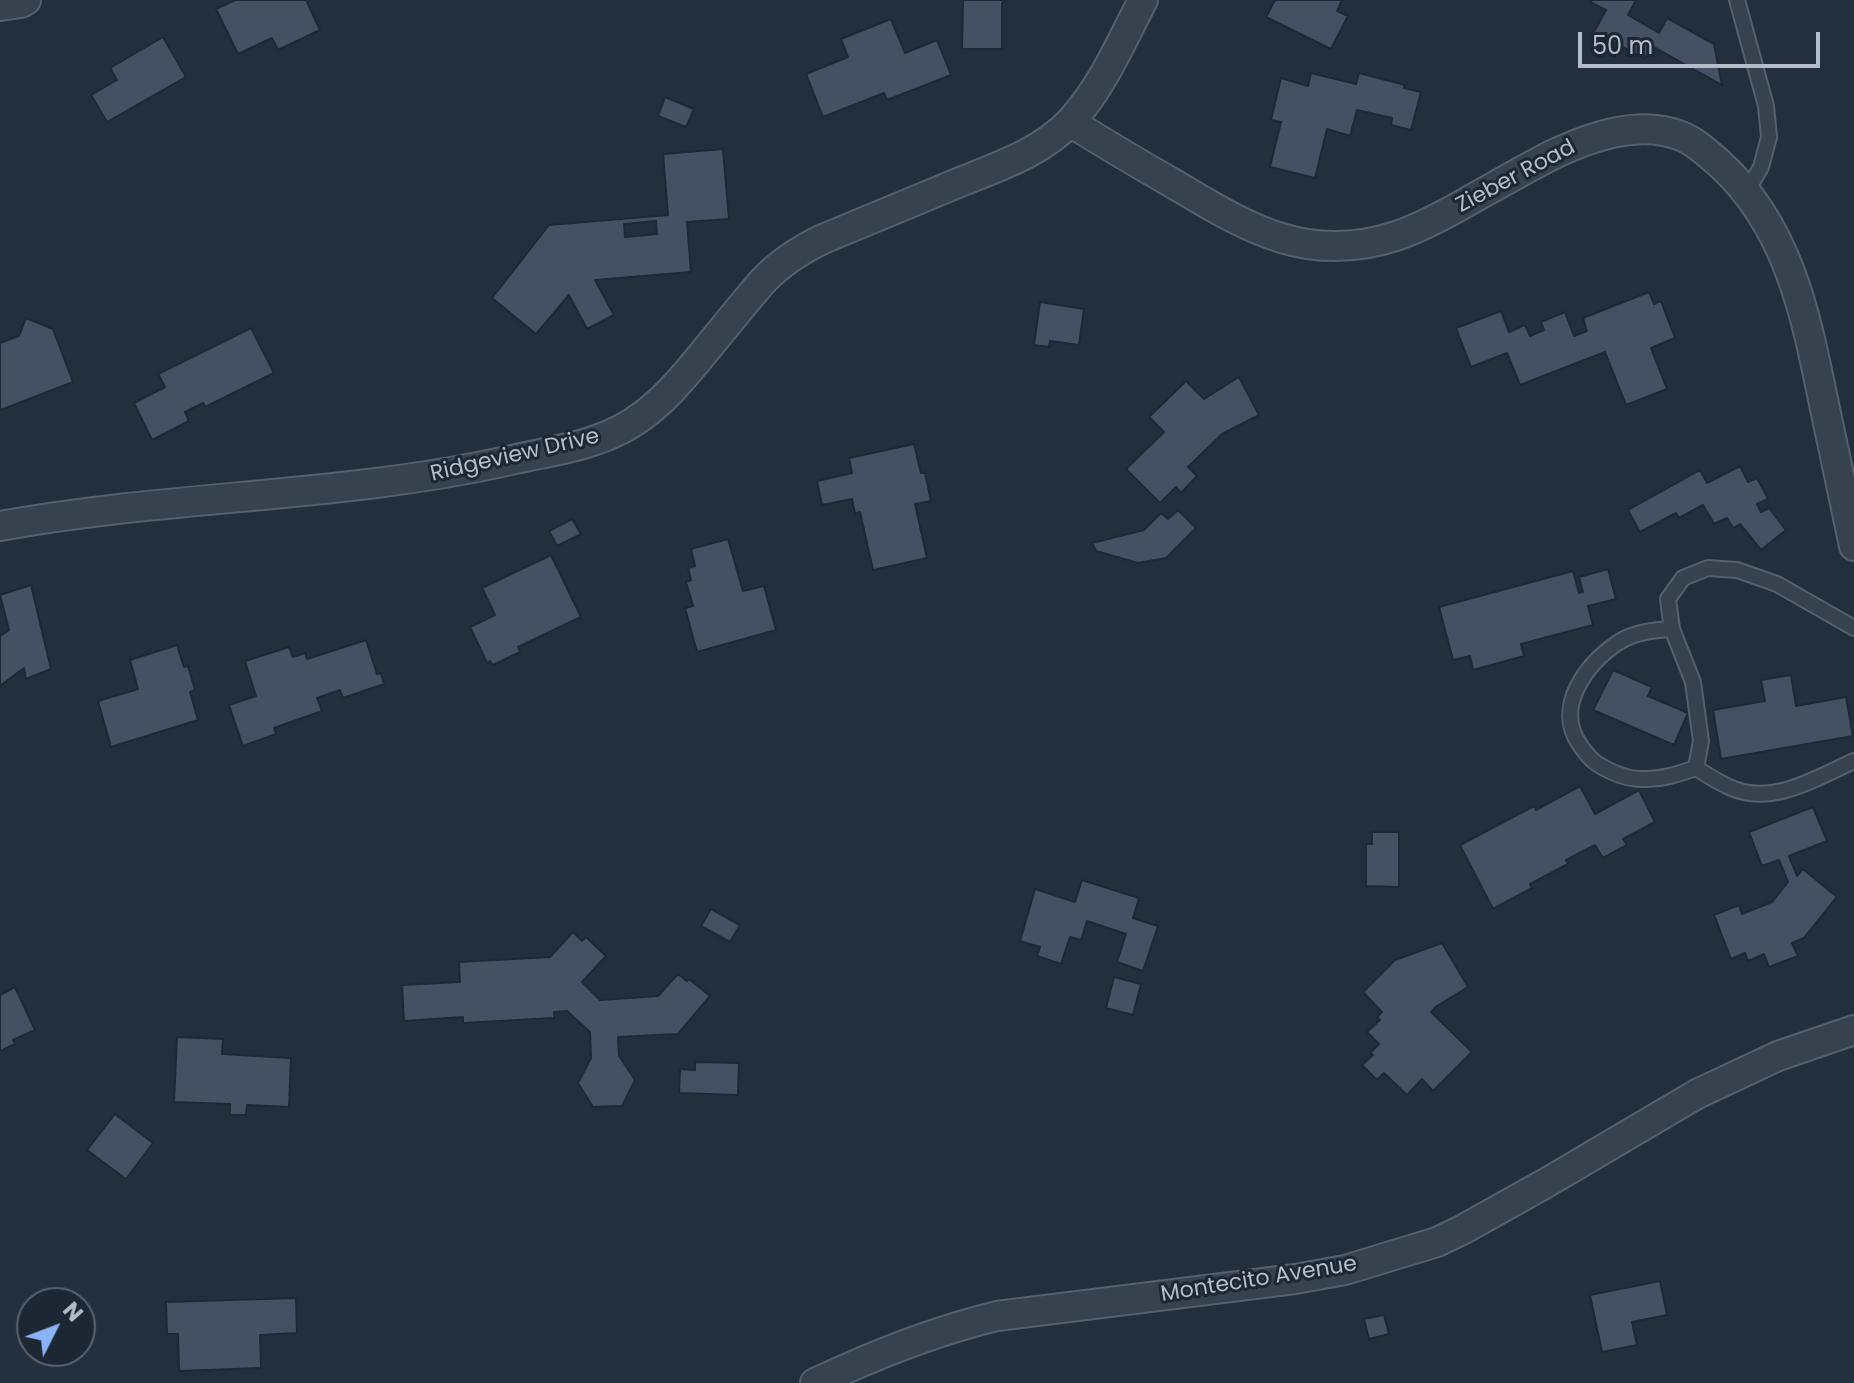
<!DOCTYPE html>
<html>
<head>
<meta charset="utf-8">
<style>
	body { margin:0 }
	#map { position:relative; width:1854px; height:1383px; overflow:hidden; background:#242f3e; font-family:Poppins,sans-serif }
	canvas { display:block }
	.north { position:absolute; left:16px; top:1287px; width:80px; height:80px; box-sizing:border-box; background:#1d2633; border:2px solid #59626f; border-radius:50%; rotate:48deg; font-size:22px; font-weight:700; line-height:32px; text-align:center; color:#b4bcc9 }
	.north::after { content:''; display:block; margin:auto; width:28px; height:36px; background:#8ab4f8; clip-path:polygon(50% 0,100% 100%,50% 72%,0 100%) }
	.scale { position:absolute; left:1578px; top:32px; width:242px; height:36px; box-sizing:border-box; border:4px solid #b4bcc9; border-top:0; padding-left:10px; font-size:24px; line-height:28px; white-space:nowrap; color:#b4bcc9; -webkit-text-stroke:6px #1d2633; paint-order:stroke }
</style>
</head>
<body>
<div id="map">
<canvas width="1854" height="1383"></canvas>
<div class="north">N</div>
<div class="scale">50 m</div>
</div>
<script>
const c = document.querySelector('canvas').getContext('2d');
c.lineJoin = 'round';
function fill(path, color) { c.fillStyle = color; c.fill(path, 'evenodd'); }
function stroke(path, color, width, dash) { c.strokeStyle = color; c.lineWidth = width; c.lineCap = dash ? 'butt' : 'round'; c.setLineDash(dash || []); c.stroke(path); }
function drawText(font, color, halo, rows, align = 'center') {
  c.font = font + ' Poppins,sans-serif'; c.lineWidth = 6; c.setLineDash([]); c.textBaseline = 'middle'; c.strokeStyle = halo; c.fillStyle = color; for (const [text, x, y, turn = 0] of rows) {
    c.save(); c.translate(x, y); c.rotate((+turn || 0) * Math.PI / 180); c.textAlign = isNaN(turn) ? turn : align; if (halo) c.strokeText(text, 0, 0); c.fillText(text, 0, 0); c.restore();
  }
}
const building = new Path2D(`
	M235 0H306L320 30 278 50 272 38 238 54 216 9Z
	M963 0H1005L1002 3V49H962Z
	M1275 0H1342L1337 11 1348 16 1331 49 1266 17Z
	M1591 0H1636L1628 15 1659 33 1667 18 1714 44 1722 85 1652 46 1645 59 1594 32 1606 10 1590 2Z
	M891 19 905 53 937 40 951 75 887 100 884 93 823 117 806 74 848 57 841 39Z
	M163 37 186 77 107 122 91 95 117 80 110 68Z
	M1311 73 1356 84 1359 73 1405 85 1404 88 1421 92 1411 130 1391 125 1392 118 1357 110 1350 136 1327 129 1315 178 1270 167 1281 122 1271 120 1281 78 1308 86Z
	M665 97 694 109 686 127 658 116Z
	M723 149 729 219 687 222 691 272 595 280 614 315 587 329 569 295 536 334 492 298 549 225 668 215 663 154ZM656 221 657 234 625 237 624 224Z
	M1649 292 1654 304 1661 301 1675 338 1651 348 1667 389 1626 405 1605 352 1520 385 1507 353 1471 367 1456 328 1501 311 1509 332 1525 325 1530 336 1544 330 1541 322 1565 312 1574 336 1587 331 1583 318Z
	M1040 302 1084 309 1079 345 1050 341 1049 347 1034 345Z
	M26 318 53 329 73 382 0 410V343L19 336Z
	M251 328 274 373 205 407 203 403 185 412 189 421 152 440 134 403 165 387 158 374Z
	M1239 377 1259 415 1222 434 1188 467 1197 476 1181 493 1176 487 1160 503 1126 469 1164 432 1149 417 1186 381 1204 399Z
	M914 444 921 473H925L931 501 915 504 927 558 873 570 860 512 855 514 852 499 822 505 817 481 852 473 849 458Z
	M1740 466 1748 482 1757 478 1768 499 1757 504 1761 512 1769 508 1786 530 1761 550 1740 524 1733 528 1727 518 1714 524 1703 505 1679 518 1676 513 1640 532 1628 510 1700 470 1707 483Z
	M1178 510 1196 528 1166 558 1138 563 1096 551 1092 543 1144 530 1161 513 1168 519Z
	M572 519 581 534 557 546 549 531Z
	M728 539 743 591 764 586 776 630 697 652 685 608 693 606 686 582 691 580 688 568 695 566 691 549Z
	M551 555 581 617 518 647 520 652 493 665 490 661 487 663 470 627 495 615 482 588Z
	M1608 569 1616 599 1588 606 1593 625 1521 644 1524 656 1473 670 1470 656 1453 660 1439 607 1573 571 1579 593 1583 592 1579 577Z
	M31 585 51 669 26 679 24 668 0 686V636L9 630 0 595Z
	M366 640 377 674 381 673 384 684 343 698 340 690 317 698 322 711 274 728 276 734 243 746 229 705 256 696 245 661 289 647 293 657 305 653 307 659Z
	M177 645 184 667 188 666 195 690 190 692 198 720 111 747 98 701 138 689 130 660Z
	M1613 670 1652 687 1648 696 1688 713 1674 745 1593 710Z
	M1791 675 1796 706 1846 697 1853 736 1721 759 1713 710 1765 701 1761 680Z
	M1580 786 1595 814 1639 790 1655 822 1623 839 1627 845 1603 858 1595 845 1566 860 1568 864 1530 884 1532 888 1493 909 1460 845 1534 806 1536 810Z
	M1813 807 1827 841 1789 856 1797 876 1803 869 1837 897 1804 938 1792 943 1798 956 1769 967 1764 954 1748 961 1745 953 1731 959 1714 915 1739 905 1742 914 1772 902 1788 882 1779 860 1762 866 1749 832Z
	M1372 832H1399V887L1366 886V844H1372Z
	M1082 880 1139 898 1133 918 1158 926 1143 971 1117 962 1126 934 1087 921 1081 940 1070 937 1061 964 1037 956 1040 947 1020 941 1035 889 1075 902Z
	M711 909 740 925 730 942 701 926Z
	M573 932 582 941 586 937 606 956 582 982 600 1000 658 996 678 974 687 981 689 979 710 996 678 1034 618 1037 619 1056 635 1080 622 1106 593 1107 578 1083 591 1058 590 1032 567 1011 554 1012V1018L463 1023V1017L404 1021 402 985 460 982 459 962 550 957Z
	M1442 943 1468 987 1437 1006 1431 1012 1472 1052 1433 1091 1422 1079 1407 1095 1384 1073 1377 1080 1362 1065 1373 1055 1370 1053 1379 1044 1367 1032 1380 1020 1377 1017 1382 1012 1363 992 1395 960Z
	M1114 977 1141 984 1133 1015 1106 1008Z
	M15 987 35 1030 13 1040 15 1044 0 1051V995Z
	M177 1037 223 1039 222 1054 291 1058 289 1107 247 1105 246 1115H230V1104L174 1102Z
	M695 1062 739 1063 738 1095 679 1093 680 1069 695 1070Z
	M115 1114 153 1143 126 1179 87 1150Z
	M1660 1281 1667 1315 1632 1322 1637 1345 1602 1352 1590 1295Z
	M296 1298 297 1333 260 1335 261 1368 179 1371 178 1334H167L166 1302Z
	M1384 1315 1389 1334 1369 1339 1364 1319Z`);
fill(building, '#455162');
stroke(building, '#1f2835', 2);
const service = new Path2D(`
	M1737 0 1766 106 1769 137 1761 167 1747 191
	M1854 628 1777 584 1737 570 1708 568 1683 578 1668 599 1672 629 1693 682 1701 741 1696 768C1707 775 1718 782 1729 787 1772 807 1816 778 1854 761
	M1672 629C1654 630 1635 632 1619 642 1587 663 1553 707 1580 745 1585 752 1589 758 1596 763 1610 772 1625 779 1642 779 1661 780 1678 774 1696 768`);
const minor = new Path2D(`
	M0 6 21 3 26 0
	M1070 122C1104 143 1139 164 1174 184 1248 228 1307 265 1396 236 1423 227 1448 213 1472 199 1499 184 1525 169 1552 155 1590 137 1639 119 1681 136 1695 141 1708 154 1720 164 1789 227 1806 316 1824 404 1834 451 1844 499 1854 546
	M0 526C169 495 343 498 511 460 551 451 596 446 632 423 661 405 683 378 705 351 724 328 743 304 763 281 781 262 800 250 823 239 867 221 910 203 953 185 994 168 1040 154 1071 121 1103 86 1121 42 1143 0
	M815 1383C872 1356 935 1331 997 1316L1295 1279 1345 1270 1437 1242 1462 1230 1546 1183 1697 1094 1778 1056 1854 1030`);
stroke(service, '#565f6c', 18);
stroke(minor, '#565f6c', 32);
stroke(service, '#38414e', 14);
stroke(minor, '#38414e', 28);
drawText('22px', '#b4bcc9', '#1d2633', [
	["Zieber Road",1516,177,-28],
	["Ridgeview Drive",515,456,-13],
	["Montecito Avenue",1259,1280,-9]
]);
</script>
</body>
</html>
